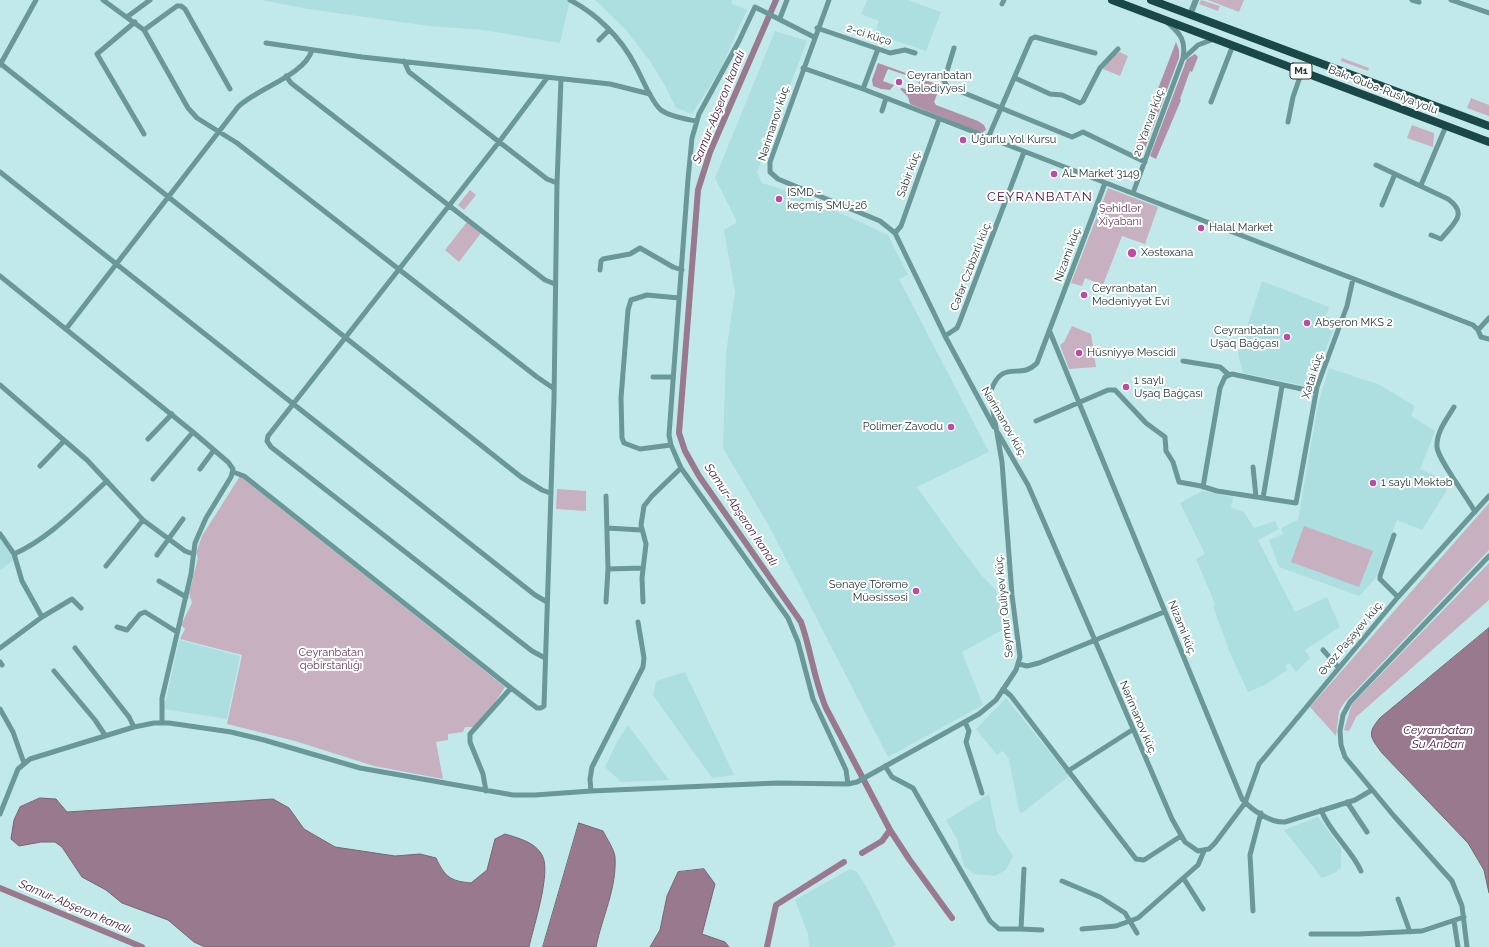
<!DOCTYPE html>
<html>
<head>
<meta charset="utf-8">
<style>
	body { margin:0 }
	canvas { display:block; background:#c2e9ea }
</style>
</head>
<body>
<canvas width="1489" height="947"></canvas>
<script>
const c = document.querySelector('canvas').getContext('2d');
c.lineJoin = 'round';
function fill(path, color) { c.fillStyle = color; c.fill(path, 'evenodd'); }
function stroke(path, color, width, dash) { c.strokeStyle = color; c.lineWidth = width; c.lineCap = dash ? 'butt' : 'round'; c.setLineDash(dash || []); c.stroke(path); }
function drawText(font, color, halo, rows, align = 'center') {
  c.font = font + ' Raleway,sans-serif'; c.lineWidth = 4; c.setLineDash([]); c.textBaseline = 'middle'; c.strokeStyle = halo; c.fillStyle = color; for (const [text, x, y, turn = 0] of rows) {
    c.save(); c.translate(x, y); c.rotate((+turn || 0) * Math.PI / 180); c.textAlign = isNaN(turn) ? turn : align; if (halo) c.strokeText(text, 0, 0); c.fillText(text, 0, 0); c.restore();
  }
}
fill(new Path2D(`
	M261 0H570L560 43 484 30 429 26 308 9Z
	M595 0H732L731 3 747 10 721 68 692 114 676 108 664 84 650 61 626 30Z
	M867 0H908L941 12 926 51 874 33 879 21 861 14Z
	M775 31 807 41 757 172 762 183 803 196 888 235 908 275 899 279 989 452 917 487 956 542 983 577 996 590 1006 628 962 652 983 705 888 757 769 526 723 448 726 353 735 292 724 230 737 222 715 178Z
	M1262 281 1329 307 1326 316 1337 321 1311 387 1243 373 1238 354Z
	M1329 368 1380 385 1415 406 1411 416 1435 431 1420 469 1436 476 1447 490 1422 530 1397 520 1375 579 1359 596 1279 567 1269 540 1283 534 1281 528 1298 520 1318 404Z
	M1202 491 1233 497 1231 508 1244 512 1254 528 1275 521 1279 529 1258 540 1295 612 1327 597 1340 627 1305 650 1310 658 1296 672 1289 663 1285 666 1287 670 1265 685 1248 692 1230 653 1213 606 1215 604 1196 559 1205 554 1180 503Z
	M0 538 14 560 0 570Z
	M179 640 240 656 227 719 164 709Z
	M685 672 734 775 712 778 653 695 656 681Z
	M1006 698 1069 776 1022 813 1019 811 1009 759 1003 751 997 755 976 729Z
	M628 725 669 780 621 782 605 767 618 740Z
	M989 794 997 832 1013 856 1006 870 995 876 974 874 964 866 957 839 946 820Z
	M1318 817 1341 848V868L1335 873 1322 878 1284 830Z
	M850 869 857 872 866 886 896 945 891 947H809L808 934 795 900Z`), '#addee0');
fill(new Path2D(`
	M1201 0 1220 6 1218 11 1199 4Z
	M1208 0H1244L1239 12Z
	M1120 52 1128 56 1120 76 1103 69 1113 56Z
	M1342 58 1369 68 1368 71 1341 61Z
	M1471 98 1489 105V116L1467 108Z
	M1412 125 1434 133 1433 147 1407 138Z
	M1108 188 1158 207 1145 244 1122 236 1103 285 1085 278 1082 286 1071 283Z
	M470 190 476 195 464 210 458 205Z
	M467 222 481 233 459 262 445 250Z
	M1072 326 1091 334 1096 367 1069 369 1060 345 1064 342Z
	M240 476 505 687 494 704 474 727H465L463 732 448 734V740L436 742 443 779 374 766 295 741 227 724 242 655 180 639 185 629 181 625 192 603 189 593 198 558 196 553 202 536Z
	M557 489 586 491V511L556 509Z
	M1489 503V550L1344 703 1339 711 1336 736 1310 707Z
	M1304 526 1373 551 1359 587 1291 562Z
	M1489 563V600L1356 717 1349 731 1344 730 1352 704Z`), '#c7b0c0');
fill(new Path2D(`
	M1176 42 1179 50V58L1144 151 1140 152 1134 151Z
	M1195 54 1198 57 1192 72 1190 71 1180 99 1181 100 1156 159 1150 156 1153 148 1187 59Z
	M878 63 939 85 940 87 934 102 936 105 978 121 984 125 986 130 983 132 976 131 910 104 908 97 900 89 902 88 915 93 920 80 888 69 883 81 894 85 890 90 881 89 873 86 872 80Z`), '#b090a6');
const water = new Path2D(`
	M1489 628V893L1484 870 1468 843 1382 753C1371 738 1366 734 1380 718Z
	M40 798 56 799 67 812 273 799 289 808 304 829 335 847 395 856 420 854 436 858C445 877 450 881 471 883L487 870 495 839 505 834C518 838 535 842 542 855 552 871 533 928 529 947H205L194 942 168 920 122 903 106 890 82 877 62 847 55 842H41L19 846 11 839 14 820 20 807Z
	M579 823 603 831C607 839 614 849 615 857 617 888 602 917 596 947H543Z
	M704 869 715 884 702 934 725 942 729 947H650L660 930 667 896 678 872Z`);
fill(water, '#98798e');
stroke(water, '#766573', 1);
stroke(new Path2D(`
	M776 0 710 152 698 190 679 433 685 451 699 476 801 622C811 650 814 680 826 708L890 830 909 859 952 918
	M862 853 882 841 890 830
	M0 888 142 947
	M767 947 776 905 844 862`), '#98798e', 6);
stroke(new Path2D(`
	M103 0 144 30 188 108 197 118 237 143 537 377 553 388
	M570 0C597 14 621 38 635 65 642 77 651 102 661 110 670 117 686 119 696 121
	M829 0 770 162V172L778 179 880 221 895 233 945 336 994 427
	M1412 0 1419 2
	M1451 0 1489 13
	M1002 4 1004 0
	M127 17 150 0
	M780 18 787 0
	M135 22 97 54 144 134
	M817 28 890 53 905 50 915 53
	M144 30 177 6H181L185 9 230 89
	M814 37 755 7 739 41 699 114 692 138 688 179 669 435 671 445 681 468 788 618 798 642 813 699 846 770 848 784
	M599 40 609 30
	M266 43 362 57 610 84 650 94
	M954 48 944 81 947 86 1072 137 1083 132 1145 162
	M1184 58 1198 45 1214 39
	M404 61 409 72 547 179 557 183
	M1 64 521 477 542 490 550 493
	M0 65 36 0
	M803 68 863 89 1473 325 1478 330 1481 337 1489 339
	M286 76 291 83 545 280 555 284
	M1015 78 1050 94 1062 95 1080 103 1083 101 1100 68 1118 49
	M863 89 878 49
	M1211 102 1233 45
	M882 111 886 98
	M1288 122 1293 97 1302 71
	M988 138 1031 39 1035 37 1095 53
	M1376 165 1448 199C1469 214 1453 224 1441 239L1431 235
	M0 172 535 595 547 602
	M1421 185 1446 126
	M1133 193 1183 58C1186 41 1181 34 1168 23
	M1382 205 1395 174
	M895 233 901 226 939 119
	M600 270 601 261 603 259 630 254 640 248 673 267 682 270
	M0 276 193 432 228 462 233 469 231 477 206 518 195 543 191 574 162 698V723
	M66 329 238 107C256 89 305 75 312 50
	M1478 330 1489 318
	M1050 332 1242 799C1252 810 1270 823 1285 822L1355 800 1372 790
	M945 336 957 328 960 321 1024 152
	M1183 361 1220 367 1228 374
	M653 377H672
	M0 385 87 460 143 520 185 551 193 554
	M1454 407C1447 419 1436 432 1437 447 1438 460 1468 498 1475 512
	M1036 421 1108 390H1115L1146 423 1165 437 1166 451 1173 462 1179 482 1201 486 1217 491 1296 503 1317 387 1347 306 1353 279
	M998 433 1028 485 1172 819 1185 842 1198 851 1209 849 1215 843 1245 803 1259 764 1398 597 1489 496
	M148 439 172 414
	M671 445 640 449 624 443 622 438 621 398 628 310 631 300 647 295 679 298
	M40 466 63 442
	M1253 467 1256 497
	M200 469 214 450
	M233 472 244 476 511 688 470 734V742L483 774 486 791
	M153 479 193 432
	M1203 487 1220 388 1225 377 1232 374 1316 392
	M606 496 608 569 606 602
	M1263 498 1282 386
	M607 528 641 530
	M0 534 14 554 22 581 42 617 0 648
	M1394 535 1380 576V579L1398 597
	M14 554C50 538 78 507 107 481
	M157 555 183 519
	M106 566 143 520
	M608 569 643 568
	M159 581 186 597
	M643 602 642 578 646 544 641 525 644 506 652 496 681 468
	M42 617 72 599 81 608
	M117 627 127 630 140 614 145 612 177 632
	M75 648 129 717 134 727
	M1323 650 1339 668
	M545 658 532 651 271 447 267 441 268 436 499 142 547 78
	M0 662 2 665
	M1019 664 1027 666 1039 663 1164 612
	M54 671 95 720 105 735
	M511 688 537 708H541L544 706 554 400 557 183 561 79
	M1003 689 1011 696 1136 859 1144 860 1181 836
	M0 709 13 732 24 763
	M965 722 969 731 966 742 982 793
	M885 766 892 777 913 788 990 921 999 929H1021L1024 869
	M1068 771 1132 730
	M591 791 590 779 592 767 643 667 644 658 638 622
	M1347 802 1367 832
	M1321 810C1330 833 1351 849 1361 871
	M0 814 18 769 30 759 134 727 154 723H169L231 732 264 740 360 768 513 795H535L591 791 777 783 848 784 857 782 979 714 996 700 1016 670 1020 657 1012 595 1002 462 990 393C1003 356 1019 382 1037 363L1105 183
	M1184 879 1203 909
	M1062 881 1100 897 1125 913 1137 933
	M1398 899 1410 932
	M1253 911 1250 855 1261 813
	M1454 921 1458 947
	M1021 929 1042 930
	M1082 929 1116 926 1138 918 1198 865 1204 851
	M1311 934H1359L1422 931 1464 917
	M1467 947 1462 906 1452 881 1394 816 1345 757 1341 745 1340 731 1343 715 1350 702 1489 556`), '#6a9798', 5);
stroke(new Path2D(`
	M1190 15 1196 0`), '#6a9798', 6);
stroke(new Path2D(`
	M1112 0 1489 142
	M1151 0 1489 126`), '#1a4849', 8);
for (const [x, y, r, color] of [
	[899,82,4,"#be4aa3"],
	[963,140,4,"#be4aa3"],
	[1054,174,4,"#be4aa3"],
	[779,199,4,"#be4aa3"],
	[1201,228,4,"#be4aa3"],
	[1132,253,5,"#be4aa3"],
	[1084,295,4,"#be4aa3"],
	[1307,323,4,"#be4aa3"],
	[1287,337,4,"#be4aa3"],
	[1079,353,4,"#be4aa3"],
	[1126,387,4,"#be4aa3"],
	[951,427,4,"#be4aa3"],
	[1373,483,4,"#be4aa3"],
	[916,591,4,"#be4aa3"]
]) { const dot = new Path2D(); dot.arc(x, y, r, 0, 2 * Math.PI); c.fillStyle = color; c.fill(dot); stroke(dot, '#fff', 1.5); }
for (const [x, y, w] of [
	[1301,71,22]
]) { const box = new Path2D(); box.roundRect(x - w / 2, y - 8, w, 16, 3); c.fillStyle = '#fff'; c.fill(box); stroke(box, '#253535', 1); }
drawText('bold 10px', '#253535', null, [
	["M1",1301,71]
]);
drawText('11px', '#253535', '#fff', [
	["2-ci küçə",869,35,18],
	["Bakı-Quba-Rusiya yolu",1383,90,21],
	["20 Yanvar küç.",1149,122,-70],
	["Nərimanov küç.",774,123,-72],
	["Sabir küç.",909,174,-70],
	["Nizami küç.",1068,254,-70],
	["Cəfər Czbbzrlı küç.",971,266,-69],
	["Xətai küç.",1313,375,-73],
	["Nərimanov küç.",1004,422,60],
	["Seymur Quliyev küç.",1004,606,-96],
	["Nizami küç.",1182,628,68],
	["Əvəz Paşayev küç.",1351,638,-50],
	["Nərimanov küç.",1138,718,67]
]);
drawText('11px', '#253535', '#fff', [
	["Ceyranbatan",907,76],
	["Bələdiyyəsi",907,89],
	["Uğurlu Yol Kursu",971,140],
	["AL Market 3149",1062,174],
	["ISMD -",787,193],
	["keçmiş SMU-26",787,206],
	["Halal Market",1209,228],
	["Xəstəxana",1141,253],
	["Ceyranbatan",1092,289],
	["Mədəniyyət Evi",1092,302],
	["Abşeron MKS 2",1315,323],
	["Ceyranbatan",1279,331,"right"],
	["Uşaq Bağçası",1279,344,"right"],
	["Hüsniyyə Məscidi",1087,353],
	["1 saylı",1134,381],
	["Uşaq Bağçası",1134,394],
	["Polimer Zavodu",943,427,"right"],
	["1 saylı Məktəb",1381,483],
	["Sənaye Törəmə",908,585,"right"],
	["Müəsissəsi",908,598,"right"]
], 'left');
drawText('11px', '#643858', '#fff', [
	["Şəhidlər",1120,209],
	["Xiyabanı",1120,222],
	["Ceyranbatan",331,653],
	["qəbirstanlığı",331,666]
]);
drawText('italic 12px', '#4a203f', '#fff', [
	["Samur-Abşeron kanalı",719,107,-68],
	["Samur-Abşeron kanalı",741,515,56],
	["Ceyranbatan",1438,730],
	["Su Anbarı",1438,744],
	["Samur-Abşeron kanalı",75,907,23]
]);
c.letterSpacing = '1px';
drawText('13px', '#4d1540', '#fff', [
	["CEYRANBATAN",1040,197]
]);
c.letterSpacing = '0px';
</script>
</body>
</html>
